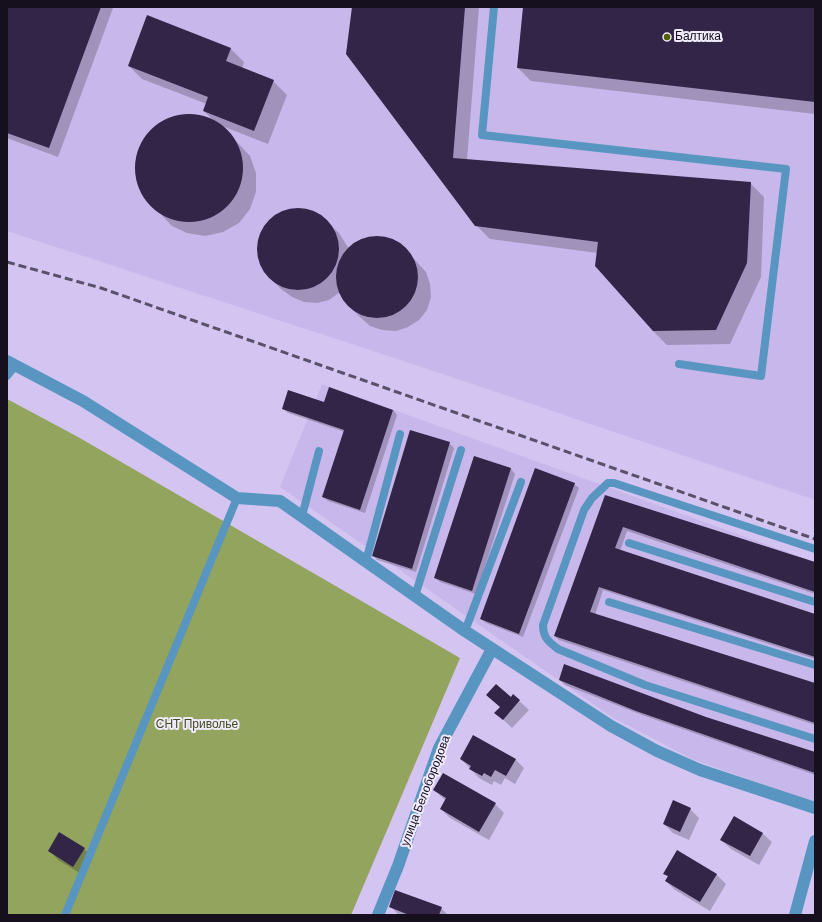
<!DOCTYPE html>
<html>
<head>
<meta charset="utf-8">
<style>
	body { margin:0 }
	#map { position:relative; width:822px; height:922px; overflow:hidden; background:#d3c4f1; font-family:"DM Sans",sans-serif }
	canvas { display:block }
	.frame { position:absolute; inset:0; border:8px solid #150f1e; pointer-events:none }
</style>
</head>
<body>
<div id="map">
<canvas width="822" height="922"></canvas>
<div class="frame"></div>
</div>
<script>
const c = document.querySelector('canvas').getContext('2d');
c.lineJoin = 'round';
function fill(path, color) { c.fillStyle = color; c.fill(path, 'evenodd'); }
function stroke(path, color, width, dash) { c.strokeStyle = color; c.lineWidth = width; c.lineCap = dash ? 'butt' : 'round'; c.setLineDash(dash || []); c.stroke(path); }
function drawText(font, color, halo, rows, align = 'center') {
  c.font = font + ' "DM Sans",sans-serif'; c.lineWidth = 4; c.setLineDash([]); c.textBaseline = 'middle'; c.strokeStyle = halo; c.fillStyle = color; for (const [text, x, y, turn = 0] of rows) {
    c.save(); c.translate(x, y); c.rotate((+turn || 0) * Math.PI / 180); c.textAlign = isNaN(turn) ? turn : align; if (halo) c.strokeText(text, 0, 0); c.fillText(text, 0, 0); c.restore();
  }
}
fill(new Path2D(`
	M7 7H815V500L446 375 7 231Z
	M322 384 815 562V803L692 759 612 717 280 487Z`), '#c8b7ea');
fill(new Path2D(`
	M7 399 78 437 460 658 351 915H7Z`), '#92a45d');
fill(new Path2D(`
	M7 7 113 8 58 157 7 138Z
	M353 7H479L467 160 750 183 764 197 761 277 730 344 667 345 653 331 598 253 490 239 476 225Z
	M524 7H815V114L531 81 518 68Z
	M231 49 244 62 242 69 273 81 287 95 268 144 222 126 250 156 256 173V192L250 209 239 223 223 232 205 236 187 233 172 226 146 199 138 184 136 168 138 151 146 136 158 125 173 117 190 115 215 122 204 111 207 104 142 79 129 66Z
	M300 209 313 212 324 219 339 233 349 249 354 244 366 238 379 237 392 240 403 247 426 272 430 284 431 297 427 310 419 320 408 327 396 331 382 330 370 326 360 317 346 303 340 292 329 300 317 303 304 302 292 297 281 289 267 275 260 263 258 250 259 237 266 225 275 216 287 210Z
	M325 404 393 410 397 415 365 513 328 501 323 497 345 432 288 413 283 409Z
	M449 443 454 448 416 572 377 560 373 556Z
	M474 457 511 469 515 474 476 594 440 582 435 578Z
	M574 484 579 488 523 637 486 623 481 619Z
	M606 496 815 563V594L627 531 620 551 815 615V659L603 590 595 615 815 684V725L559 640 555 636Z
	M560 680 706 718 815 753V775L642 715 565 685Z
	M514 696 529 710 512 728 496 713Z
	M461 759H515L524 768 515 784 505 778 501 785 494 781 492 785 479 778Z
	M434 790 495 804 504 813 489 840 450 818 441 809 446 801Z
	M690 809 699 818 689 840 673 833 664 824Z
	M762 833 772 842 759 865 731 849 721 840Z
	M84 849 93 858 83 875 58 860 49 850Z
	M678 852 717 875 726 884 710 911 675 890 666 881 668 877 665 874Z
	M390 906 441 908 448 915H399Z`), '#0003');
fill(new Path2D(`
	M7 7H101L49 148 7 133Z
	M352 7H465L453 158 751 182 747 263 716 330 653 331 595 266 598 242 475 226 346 54Z
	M523 7H815V102L517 68Z
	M147 15 231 48 226 61 274 80 254 131 203 111 208 97 128 66Z
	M135 168a54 54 0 1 1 108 0a54 54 0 1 1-108 0Z
	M257 249a41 41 0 1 1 82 0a41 41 0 1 1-82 0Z
	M336 277a41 41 0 1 1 82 0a41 41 0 1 1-82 0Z
	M329 387 393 410 360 510 322 497 344 430 282 409 288 390 324 402Z
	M410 430 450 442 412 569 372 556Z
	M474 456 511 468 472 591 434 578Z
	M535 468 575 483 519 634 480 619Z
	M605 495 815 562V592L623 527 615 548 815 614V657L599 587 590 612 815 683V723L554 636Z
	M564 664 706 717 815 752V773L636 711 559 680Z
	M496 684 511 697 513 694 520 700 503 720 494 713 500 707 486 695Z
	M473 735 516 759 506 776 495 770 491 777 484 773 482 776 469 769 471 766 460 759Z
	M443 773 496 803 479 832 440 809 446 798 433 790Z
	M673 800 691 808 680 832 663 824Z
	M734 816 763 833 750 856 720 840Z
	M59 832 85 848 73 867 48 851Z
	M677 850 717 874 700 902 665 881 668 876 663 874Z
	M395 890 442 907 439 915H409L389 907Z`), '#322548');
stroke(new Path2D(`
	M494 7 482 135 786 169 761 376 679 364
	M7 376 16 365
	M302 516 319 451
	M629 543 815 602
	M815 549 614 483H608L592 498 584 510 543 625C543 638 549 642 558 649L645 685 815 739
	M366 561 400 434
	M415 596 461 450
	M609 602 815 665
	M465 631 521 482
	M65 915 237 498`), '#5896c1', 8);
stroke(new Path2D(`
	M7 361 83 401 237 498 280 501 465 631 611 726 657 751 700 770 815 808
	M378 915 398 866 439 748 492 649
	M795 915 815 841`), '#5896c1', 12);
stroke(new Path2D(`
	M7 262 101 288 815 539`), '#59506a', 3, [8, 4]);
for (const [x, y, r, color] of [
	[667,37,4,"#516004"]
]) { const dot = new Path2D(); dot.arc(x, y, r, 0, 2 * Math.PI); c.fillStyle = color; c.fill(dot); stroke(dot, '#f0eafc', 1.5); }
drawText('12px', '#150f1e', '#f0eafc', [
	["Балтика",675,37]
], 'left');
drawText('12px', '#414c1e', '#f0eafc', [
	["СНТ Приволье",197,725]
]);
drawText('12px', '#150f1e', '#f0eafc', [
	["улица Белобородова",426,791,-69]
]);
</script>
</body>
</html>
